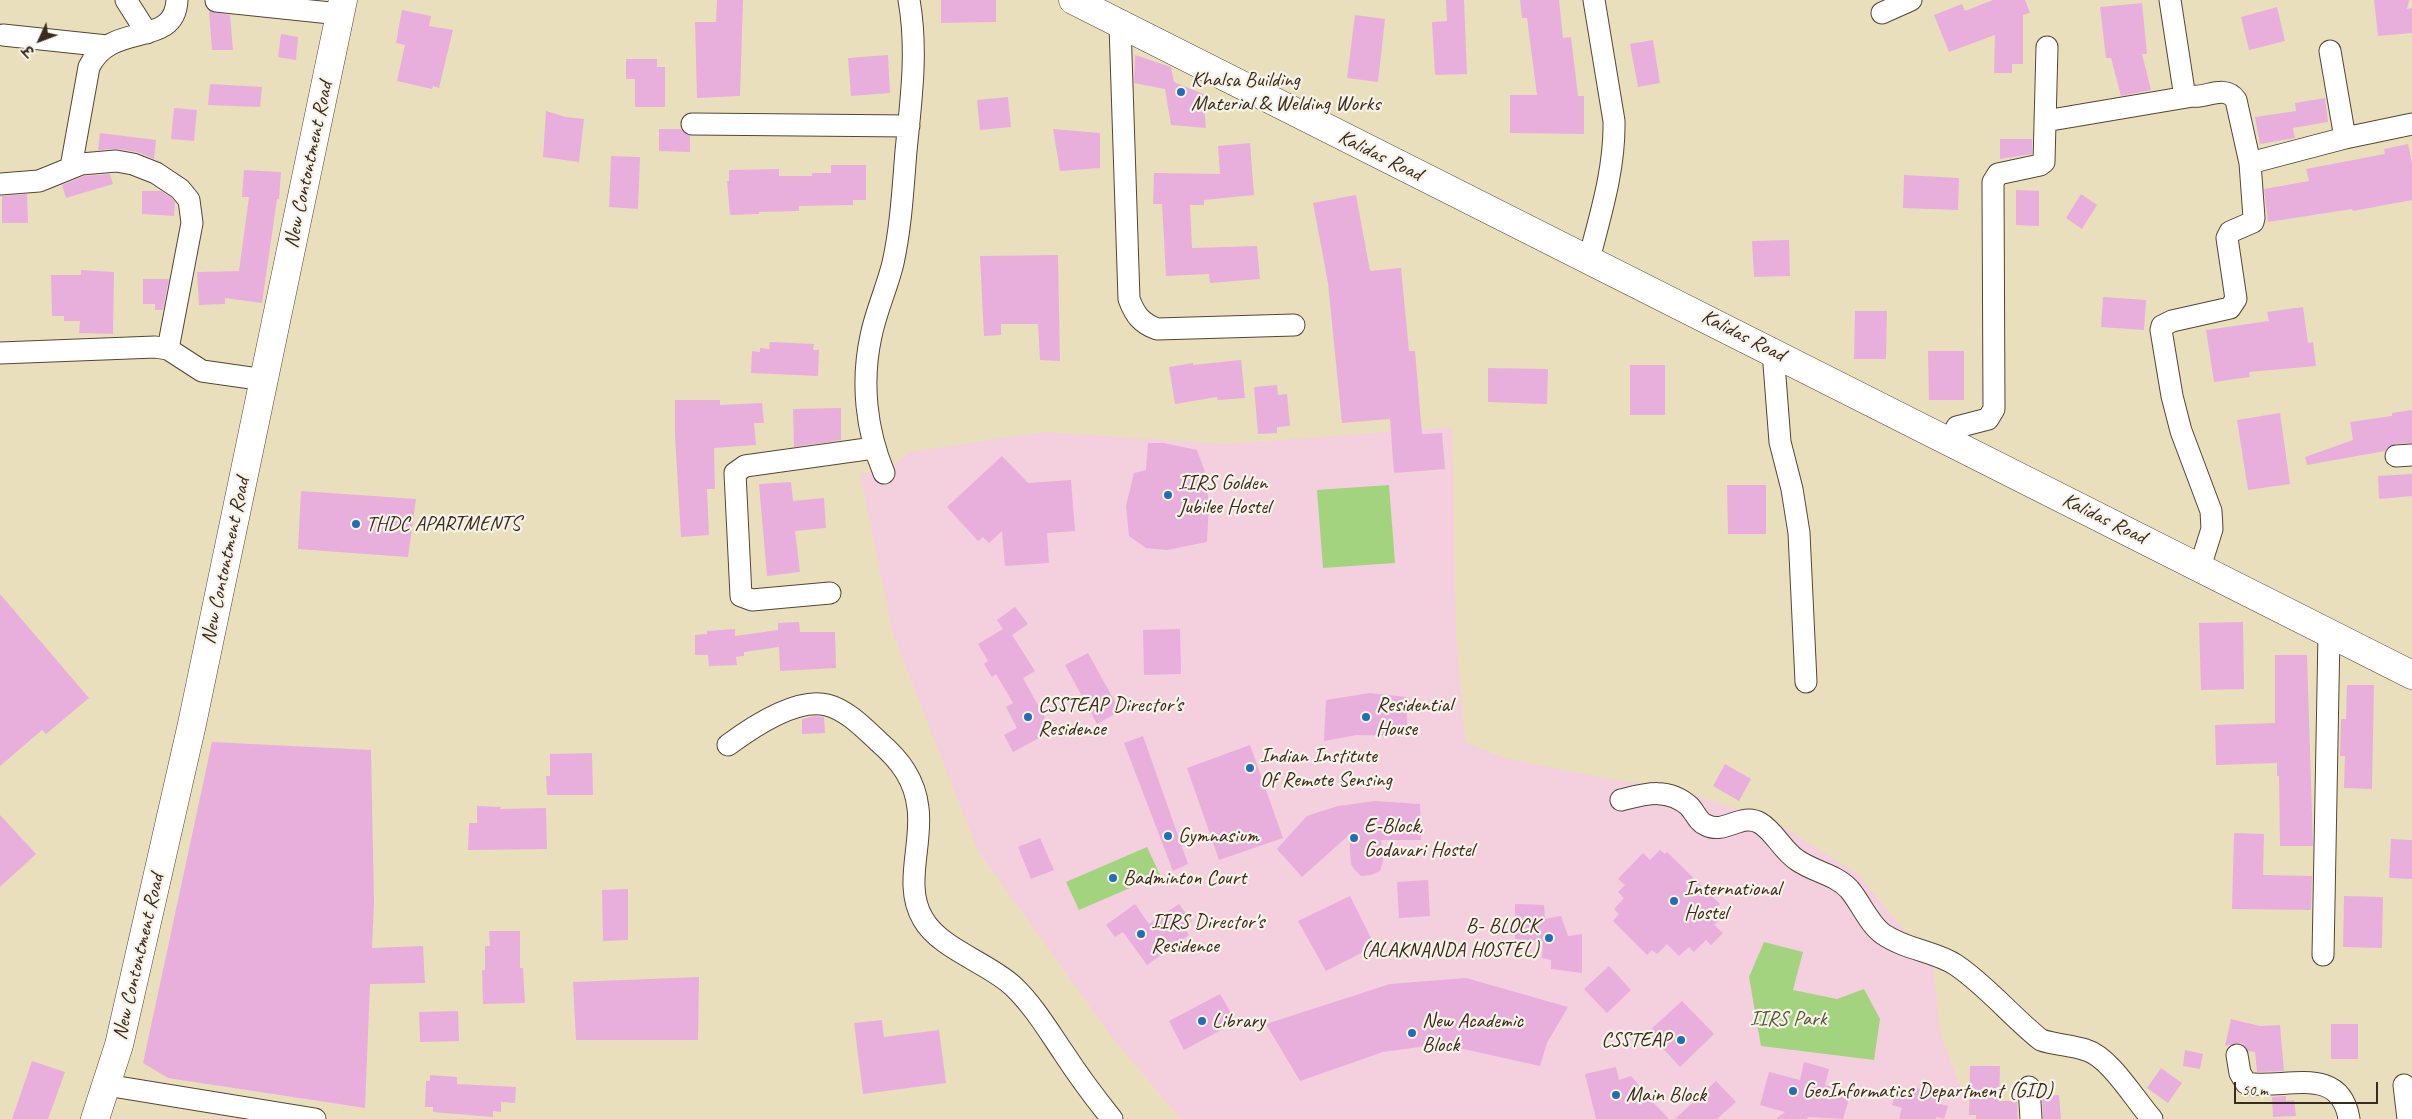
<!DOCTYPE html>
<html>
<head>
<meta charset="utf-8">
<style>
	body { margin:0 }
	#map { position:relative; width:2412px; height:1119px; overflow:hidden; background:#eadfbc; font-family:Caveat,"Playpen Sans Deva",sans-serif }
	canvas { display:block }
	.north { position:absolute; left:15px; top:15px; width:50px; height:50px; -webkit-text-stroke:4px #f7f3e8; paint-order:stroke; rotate:227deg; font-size:14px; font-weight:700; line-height:20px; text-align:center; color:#3b2a1e }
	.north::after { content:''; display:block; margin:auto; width:18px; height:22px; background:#3b2a1e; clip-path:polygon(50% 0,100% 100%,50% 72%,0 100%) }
	.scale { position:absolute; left:2234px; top:1082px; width:144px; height:22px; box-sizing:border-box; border:2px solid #3b2a1e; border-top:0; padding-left:6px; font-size:15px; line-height:18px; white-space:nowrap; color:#3b2a1e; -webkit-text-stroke:4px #f7f3e8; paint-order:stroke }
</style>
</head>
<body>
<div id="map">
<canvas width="2412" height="1119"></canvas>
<div class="north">उ</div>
<div class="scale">50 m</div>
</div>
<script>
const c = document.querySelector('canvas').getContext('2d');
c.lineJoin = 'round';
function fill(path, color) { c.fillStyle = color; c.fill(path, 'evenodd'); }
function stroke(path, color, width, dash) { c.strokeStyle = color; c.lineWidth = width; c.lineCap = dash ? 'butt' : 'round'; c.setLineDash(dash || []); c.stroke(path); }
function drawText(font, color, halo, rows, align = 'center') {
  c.font = font + ' Caveat,sans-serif'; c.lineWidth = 4.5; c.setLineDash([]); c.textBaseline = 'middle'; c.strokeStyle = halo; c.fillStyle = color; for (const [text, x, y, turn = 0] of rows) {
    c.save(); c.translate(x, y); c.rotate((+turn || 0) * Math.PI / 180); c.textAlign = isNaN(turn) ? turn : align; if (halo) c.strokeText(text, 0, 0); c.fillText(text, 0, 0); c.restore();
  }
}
fill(new Path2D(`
	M1452 427 1456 633 1465 742 1504 758 1604 778 1675 789 1772 820 1858 874 1933 966 1941 1036 1973 1119H1181L1114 1040 978 851 893 634 860 473H884L910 452 1043 432 1224 444Z`), '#f4cfde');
fill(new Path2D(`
	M1389 485 1395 563 1323 568 1317 490Z
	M1147 847 1160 875 1079 910 1066 882Z
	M1764 942 1803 952 1793 990 1837 999 1864 989 1880 1019 1874 1060 1761 1046 1749 977Z`), '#a4d380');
fill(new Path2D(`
	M717 0H743L740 96 697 98 695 22H716Z
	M941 0H996V22L941 23Z
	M1446 0H1464L1467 74 1435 75 1432 22 1447 21Z
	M1520 0H1559L1563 38 1571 37 1578 96H1584V134L1510 133V95H1537L1527 18H1522Z
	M1993 0H2025L2030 13 2023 15V64H2012V73H1994L1995 35 1949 52 1934 15 1962 4 1965 11Z
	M2374 0H2409L2407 9 2412 8V33L2378 36Z
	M2142 3 2147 54H2142L2151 90 2121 96 2111 58H2106L2100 7Z
	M2277 7 2285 41 2249 50 2241 17Z
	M402 10 431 16 429 26 453 30 439 88 433 86 432 89 397 81 405 45 396 43Z
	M209 11 230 15 233 50H212Z
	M1355 15 1385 19 1378 82 1347 78Z
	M281 34 298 37 296 60 278 57Z
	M1653 40 1660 83 1638 87 1630 44Z
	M888 55 890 93 851 96 848 58Z
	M1135 55 1171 67 1174 82 1203 94 1206 128 1171 125 1165 89 1134 83Z
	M626 59H657V67H665V107H635V79H626Z
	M210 84 262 87 260 107 208 105Z
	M1008 97 1011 127 980 130 977 100Z
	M2325 98 2328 122 2293 128 2295 138 2260 144 2255 117 2296 111 2295 103Z
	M174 108 197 110 194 141 171 139Z
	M546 111 566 117 584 119 579 162 543 157Z
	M659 129H681L690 136V152L659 151Z
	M1053 129 1100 133V168L1060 171Z
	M100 133 156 140 154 159 137 152 118 149 98 150Z
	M2000 139H2032V154L2000 159Z
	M1250 143 1254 195 1204 200V205H1190L1192 248 1257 246 1260 279 1210 283 1209 274 1166 276 1162 204H1153L1154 173 1220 174 1218 146Z
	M2408 144 2412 163V200L2353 211 2352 209 2268 222 2264 189 2309 181 2306 169 2385 154 2384 149Z
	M611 156 640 157 638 209 609 207Z
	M831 165H866V200H853V205L799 206V211L759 212V214L730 215 727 181H729V170L779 169V176H812V173H831Z
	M244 170 281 172 279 199H277L262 303 225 298V304L199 305 197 272 239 271 249 197H242Z
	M110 174 113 184 66 198 62 185 84 176Z
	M1904 175 1959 178 1958 210 1903 208Z
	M2016 190 2039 191V226L2016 225Z
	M142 191H161L172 198 175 202 174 216 142 214Z
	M27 194 28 223H2V196Z
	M2081 194 2097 205 2082 229 2066 218Z
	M1356 195 1370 271 1401 268 1409 351H1415L1422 434 1442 433 1445 469 1394 473 1390 419 1342 423 1328 283 1313 203Z
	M1789 240 1790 276 1754 277 1752 241Z
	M1058 255 1060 361 1040 360 1038 324H1001V335L984 336 980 256Z
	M81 270 114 272 113 334 79 333 80 321H64V316H52L51 275H81Z
	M143 279H169L163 310H155V304H143Z
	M2103 297 2146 300 2144 330 2101 327Z
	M2303 307 2308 343 2313 342 2316 366 2249 372 2250 377 2214 382 2206 330 2269 321 2267 312Z
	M1855 311H1887L1886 359H1854Z
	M770 342 814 344 813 350H819L818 376 751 373 752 351 760 352V348L769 349Z
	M1928 351H1964V400H1929Z
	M1241 360 1245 398 1218 400 1217 397 1175 404 1169 367 1193 363V365Z
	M1630 365H1665V415H1630Z
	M1488 368 1548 369 1547 404 1488 402Z
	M1277 385 1278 395 1287 394 1290 426 1277 427V433L1258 434 1254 387Z
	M675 400H720V405L762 403 764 423H754L756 445 714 448 715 489H707L709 535 681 537 675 436Z
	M841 408V440L794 447 793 409Z
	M2412 410V443L2395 444 2385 451 2307 465 2305 457 2353 440 2350 422 2392 416V413Z
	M2280 413 2290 484 2248 490 2237 420Z
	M1148 443H1163L1197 450 1204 469 1209 503 1207 542 1167 550 1146 548 1129 536 1126 506 1134 473 1146 470Z
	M1002 456 1028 483 1071 480 1075 531 1047 533 1049 563 1005 566 1002 531 989 543 983 537 978 541 947 507Z
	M2412 474V496L2379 499 2378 476Z
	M791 482 793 501 824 498 826 528 795 531 800 572 767 576 759 484Z
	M1727 485H1766V534H1728Z
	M301 491 416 499 408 557 298 549Z
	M0 594 89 698 46 734 42 730 0 766Z
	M1015 607 1028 624 1012 635 1035 671 1023 678 1052 731 1013 752 1004 735 1017 728 1006 707 1013 703 996 674 992 677 984 664 988 661 978 644 1003 629 997 620Z
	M799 622 800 632H835L836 668 780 671 779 647 744 652V656L736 657 737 665 709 666 708 655H695V635L707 634V631L735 629V636L778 630V623Z
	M2243 622 2244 689 2201 690 2199 623Z
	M1180 629 1181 674 1144 675 1143 630Z
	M1088 653 1120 711 1097 724 1065 665Z
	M2275 655H2307L2313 846H2280L2279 776H2277V763L2216 765 2215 725 2275 723Z
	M2347 685H2374L2372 789 2344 788 2345 756H2340L2341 719H2346Z
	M1370 693 1406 697 1408 736 1357 735 1324 741 1326 700Z
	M815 716 824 717 825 733 802 734V719Z
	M1143 736 1188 864 1173 871 1124 743Z
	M212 742 371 750 374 903 372 948 423 946 425 983 370 984 365 1108 168 1078 143 1063Z
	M1250 745 1283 838 1219 860 1187 768Z
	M592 753 593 795H547L546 776H550V754Z
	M1725 764 1751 779 1739 801 1713 786Z
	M1375 801 1420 804 1421 840H1381L1383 861 1380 871 1371 875 1361 876 1354 869 1351 864 1349 835 1302 877 1277 849 1307 816 1338 806Z
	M477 806 501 807 500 809 546 808 547 849 468 850 469 823H477Z
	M0 815 36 854 0 887Z
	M2234 833 2264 834 2263 875 2312 876 2311 910 2232 909Z
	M1040 838 1054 870 1031 879 1018 847Z
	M2391 839 2412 840V879L2389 878Z
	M1660 850 1665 854 1667 852 1720 904 1717 907 1725 915 1714 925 1723 933 1711 945 1706 940 1694 952 1689 947 1679 956 1667 944 1657 954 1652 950 1647 955 1613 921 1619 914 1614 909 1624 898 1618 892 1625 885 1618 879 1643 853 1650 860Z
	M1428 880 1430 916 1399 918 1397 882Z
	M628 889V940L603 941 602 890Z
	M1350 896 1375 946 1326 971 1298 921Z
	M2344 896 2383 897 2382 948 2343 947Z
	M1135 904 1149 924 1179 904 1192 922 1184 927 1189 935 1147 965 1123 932 1115 937 1106 925Z
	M1515 904 1544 905 1545 919 1561 916 1568 936 1582 934V973L1551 969V960L1542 958 1543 941 1515 939Z
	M489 931H520V968H523L525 1003 483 1004 482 970H485V946H490Z
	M1609 966 1631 990 1607 1013 1584 989Z
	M699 977 698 1040H576L573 982Z
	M1466 978 1568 1007 1547 1043 1540 1066 1441 1044 1383 1052 1300 1081 1266 1024 1390 984Z
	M1220 994 1236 1022 1184 1050 1169 1021Z
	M1682 1001 1714 1034 1680 1067 1648 1032Z
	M458 1011 459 1041 420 1042 419 1012Z
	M2231 1019 2260 1026 2280 1025 2284 1071 2257 1072 2255 1052 2248 1051 2241 1043 2225 1046Z
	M882 1020 884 1037 939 1030 946 1083 863 1094 854 1023Z
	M2331 1024H2358V1059H2331Z
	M2185 1050 2203 1054 2200 1069 2183 1066Z
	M32 1061 65 1072 48 1119H12Z
	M1804 1062 1829 1069 1825 1085 1851 1092 1843 1119 1809 1117 1806 1119H1776L1785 1112 1760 1105 1769 1072 1800 1080Z
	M1970 1066H2000L1999 1101H2017L2018 1119H1976V1115H1969Z
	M1616 1067 1619 1080 1631 1076 1642 1089V1101L1651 1100 1669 1119H1596L1585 1074Z
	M2161 1068 2182 1083 2168 1103 2147 1088Z
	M430 1075 457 1077V1084L516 1087 515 1103 501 1102V1112L493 1111V1117L433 1112V1107H425L426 1081H430Z
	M1716 1081 1736 1102 1717 1119H1675Z
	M1912 1087 1942 1095 1940 1104 1948 1106 1944 1119 1936 1117V1119H1899L1902 1108 1892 1105 1896 1091 1910 1095Z
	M2059 1095 2061 1119H2043L2042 1096Z
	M2286 1096V1101L2294 1100 2296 1116 2273 1117 2272 1097Z`), '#e8afdd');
const minor = new Path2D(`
	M126 0 147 33
	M2170 0 2184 91C2197 107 2222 80 2236 100L2250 163 2254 218 2253 222 2230 232 2227 238 2236 299 2230 308 2172 321 2162 326 2161 330 2172 396 2181 431 2211 511 2212 529 2200 567
	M216 1 340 14
	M1882 13 1911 0
	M1120 25 1129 299C1135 315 1141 323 1157 329L1294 325
	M3 35 107 46
	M2330 51 2345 138
	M2045 121 2193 96
	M692 124 909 126
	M2250 163 2345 138 2412 124
	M71 167 89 67C111 20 175 49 177 0
	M0 184 39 181 81 164 116 161 133 164 156 173 180 189 189 200 192 223 168 349
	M1589 259C1601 213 1615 168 1614 121L1594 0
	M1773 351 1780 442 1792 489 1799 533 1806 682
	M0 353 155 347 168 349 202 371 265 380
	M1949 442 1957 427 1988 419 1994 409 1993 182 1998 174 2040 165 2044 162 2047 47
	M2396 456 2412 455
	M884 473C866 430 861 382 871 336 876 311 887 288 893 263 901 227 903 188 906 151 911 100 918 51 909 0
	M830 593 752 600 741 596 735 473 745 466 874 448
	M728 745C751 728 796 697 827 705 847 710 864 728 879 742 900 760 915 780 918 808 923 844 903 886 923 919 940 949 987 962 1013 986 1033 1005 1048 1030 1063 1052 1078 1075 1095 1098 1112 1119
	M1621 800C1645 794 1668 787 1689 806 1695 812 1698 822 1706 825 1725 835 1741 812 1760 823 1775 832 1782 850 1797 860 1814 872 1835 874 1849 889 1861 903 1869 924 1883 934 1906 950 1935 951 1956 965 1987 986 2012 1017 2041 1040 2056 1045 2071 1045 2086 1050 2110 1057 2135 1100 2152 1119
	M2323 955 2329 634
	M2237 1055 2240 1073 2246 1083C2281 1091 2340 1062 2349 1119
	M106 1085 315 1119
	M2404 1085 2408 1119
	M2029 1087 2031 1119`);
const tertiary = new Path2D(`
	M1073 0 2412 675
	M95 1119 119 1045 192 724 343 0`);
stroke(minor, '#554536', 23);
stroke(tertiary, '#554536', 29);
stroke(minor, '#fff', 21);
stroke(tertiary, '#fff', 28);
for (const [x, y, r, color] of [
	[1181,92,5,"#1f6fb2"],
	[1168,495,5,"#1f6fb2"],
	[356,524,5,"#1f6fb2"],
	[1028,717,5,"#1f6fb2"],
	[1366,717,5,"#1f6fb2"],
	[1250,768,5,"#1f6fb2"],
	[1168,836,5,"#1f6fb2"],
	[1354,838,5,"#1f6fb2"],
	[1113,878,5,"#1f6fb2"],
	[1674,901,5,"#1f6fb2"],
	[1141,934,5,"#1f6fb2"],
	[1549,938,5,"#1f6fb2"],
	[1202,1021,5,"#1f6fb2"],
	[1412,1033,5,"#1f6fb2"],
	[1681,1040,5,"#1f6fb2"],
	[1793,1091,5,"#1f6fb2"],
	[1616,1095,5,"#1f6fb2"]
]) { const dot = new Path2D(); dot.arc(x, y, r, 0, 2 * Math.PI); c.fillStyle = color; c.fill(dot); stroke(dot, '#f7f3e8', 2); }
drawText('21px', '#3b2a1e', '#f7f3e8', [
	["Khalsa Building",1191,80],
	["Material & Welding Works",1191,104],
	["IIRS Golden",1178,483],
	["Jubilee Hostel",1178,507],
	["THDC APARTMENTS",366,524],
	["CSSTEAP Director's",1038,705],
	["Residence",1038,729],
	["Residential",1376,705],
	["House",1376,729],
	["Indian Institute",1260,756],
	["Of Remote Sensing",1260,780],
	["E-Block,",1364,826],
	["Godavari Hostel",1364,850],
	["Gymnasium",1178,836],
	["Badminton Court",1123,878],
	["International",1684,889],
	["Hostel",1684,913],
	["IIRS Director's",1151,922],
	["Residence",1151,946],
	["B- BLOCK",1539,926,"right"],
	["(ALAKNANDA HOSTEL)",1539,950,"right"],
	["Library",1212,1021],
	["New Academic",1422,1021],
	["Block",1422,1045],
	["CSSTEAP",1671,1040,"right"],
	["GeoInformatics Department (GID)",1803,1091],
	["Main Block",1626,1095]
], 'left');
drawText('21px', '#3b2a1e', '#f7f3e8', [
	["Kalidas Road",1380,156,26],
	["New Contontment Road",309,165,-78],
	["Kalidas Road",1743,336,27],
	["Kalidas Road",2104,519,26],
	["New Contontment Road",226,561,-78],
	["New Contontment Road",139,957,-77]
]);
drawText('21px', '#555436', '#f7f3e8', [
	["IIRS Park",1788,1019]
]);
</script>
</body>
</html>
